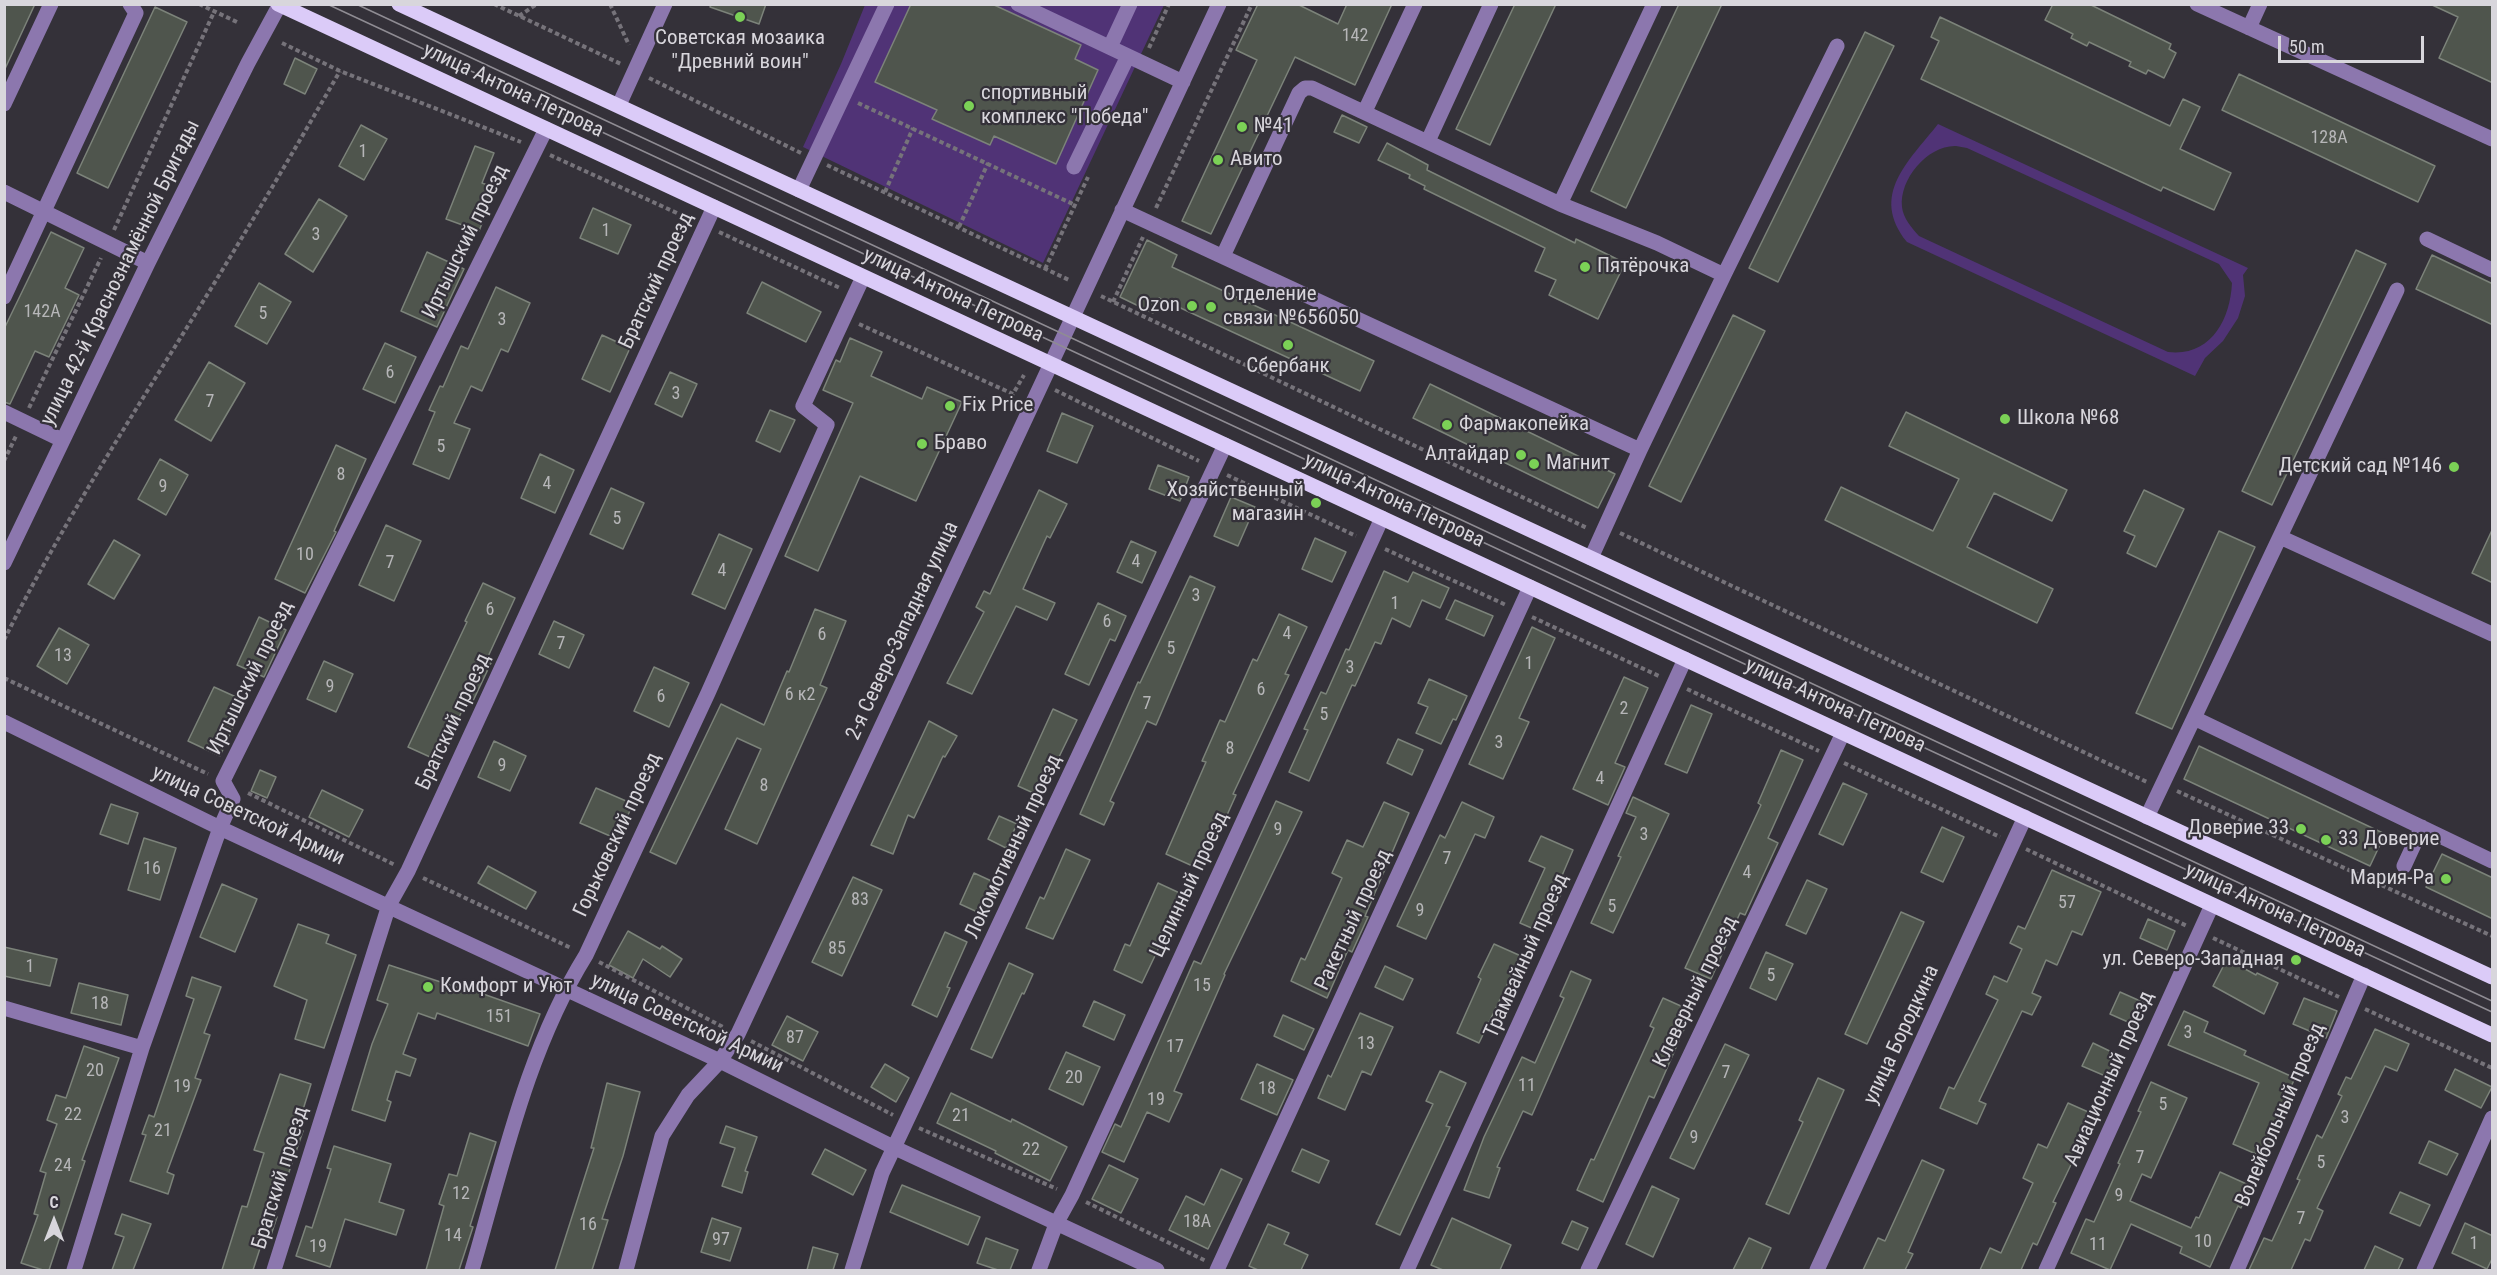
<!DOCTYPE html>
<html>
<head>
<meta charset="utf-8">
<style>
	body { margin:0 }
	#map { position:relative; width:2497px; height:1275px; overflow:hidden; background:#343139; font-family:"Roboto Condensed",sans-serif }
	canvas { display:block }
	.frame { position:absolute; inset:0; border:6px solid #d8d6dc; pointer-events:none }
	.north { position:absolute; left:24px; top:1191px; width:60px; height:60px; -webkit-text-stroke:4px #343139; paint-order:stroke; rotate:0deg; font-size:16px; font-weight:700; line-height:24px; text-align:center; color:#d8d6dc }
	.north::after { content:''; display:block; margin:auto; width:21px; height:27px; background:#d8d6dc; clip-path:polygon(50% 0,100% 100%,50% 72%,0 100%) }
	.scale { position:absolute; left:2278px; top:36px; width:146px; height:27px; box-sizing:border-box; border:3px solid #d8d6dc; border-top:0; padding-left:8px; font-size:18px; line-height:21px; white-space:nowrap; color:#d8d6dc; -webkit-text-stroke:4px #343139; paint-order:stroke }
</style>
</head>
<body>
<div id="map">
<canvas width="2497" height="1275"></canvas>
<div class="frame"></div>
<div class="north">С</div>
<div class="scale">50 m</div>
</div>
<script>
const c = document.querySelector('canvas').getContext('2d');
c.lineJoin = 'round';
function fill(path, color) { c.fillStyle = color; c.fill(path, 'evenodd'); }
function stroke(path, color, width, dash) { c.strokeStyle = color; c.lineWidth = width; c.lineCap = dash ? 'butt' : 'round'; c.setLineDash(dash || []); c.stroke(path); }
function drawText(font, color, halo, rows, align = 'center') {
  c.font = font + ' "Roboto Condensed",sans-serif'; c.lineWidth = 4.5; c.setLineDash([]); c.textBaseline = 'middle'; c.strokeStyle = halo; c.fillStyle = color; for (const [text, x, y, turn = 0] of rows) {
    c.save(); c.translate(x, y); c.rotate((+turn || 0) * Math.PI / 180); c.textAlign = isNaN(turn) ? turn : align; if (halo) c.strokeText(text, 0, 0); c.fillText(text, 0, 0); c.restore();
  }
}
fill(new Path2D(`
	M865 5H1164L1043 263 803 147 841 64Z
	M1938 124 2248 268 2243 275 2245 296 2238 318 2223 341 2205 358 2195 376 1907 242C1869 195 1909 161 1938 124ZM1956 146 1967 148 2219 264 2232 283C2230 321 2210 357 2168 352L1919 236C1912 228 1903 218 1902 207 1899 179 1928 145 1956 146Z`), '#503376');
const building = new Path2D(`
	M4 4H35L4 71Z
	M711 4H766L759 24 710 7Z
	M911 4H992L1081 45 1075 59 1098 70 1056 164 994 136 990 145 932 119 937 110 875 82Z
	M1258 4H1297L1338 24 1347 4H1392L1355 85 1295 57 1211 234 1182 221 1257 60 1236 50Z
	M1515 4H1556L1490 145 1456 129Z
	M1679 4H1722L1626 208 1591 191Z
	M2053 4H2089L2171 44 2169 49 2176 53 2164 78 2148 70 2146 74 2129 66 2131 62 2089 42 2087 46 2071 38 2073 34 2045 20Z
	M2430 4H2493V83L2439 58 2458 17Z
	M155 7 187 22 108 188 77 173Z
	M1940 17 2170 126 2183 99 2200 107 2180 149 2231 173 2214 210 2163 187 2161 191 1921 79 1939 41 1931 37Z
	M1865 32 1894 46 1778 282 1749 268Z
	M295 58 317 69 305 94 284 84Z
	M2239 74 2435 166 2418 202 2222 110Z
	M1342 115 1367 127 1359 143 1334 132Z
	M361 125 387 139 364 180 339 166Z
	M1387 143 1428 165 1427 170 1575 243 1576 239 1625 263 1598 319 1549 295 1556 280 1535 271 1545 248 1424 189 1425 186 1409 178 1410 175 1378 160Z
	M475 146 494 153 482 183 496 188 479 231 446 219Z
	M319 199 347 216 313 272 285 254Z
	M593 208 631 225 618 254 580 238Z
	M51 232 84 248 65 288 79 295 49 357 35 351 10 404 4 402V329Z
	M1147 240 1177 255 1172 267 1374 361 1360 391 1159 298 1153 313 1120 297Z
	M2356 250 2386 264 2272 505 2242 491Z
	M427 252 464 269 437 327 401 311Z
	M2432 255 2493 284V325L2416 289Z
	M762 282 821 312 806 342 747 313Z
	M259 283 291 302 267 344 235 326Z
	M496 287 530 303 508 352 501 349 482 391 471 386 454 423 470 429 449 479 413 464 435 412 429 410 440 386 443 387 461 346 468 349Z
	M1733 315 1765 331 1681 502 1649 486Z
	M602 335 630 348 610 392 582 379Z
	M850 338 882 352 871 376 922 399 927 387 962 402 916 501 860 476 818 571 785 556 853 403 823 390 836 360 840 362Z
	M385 343 416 357 395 403 363 389Z
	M209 362 245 383 211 441 175 420Z
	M670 372 697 384 682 417 655 404Z
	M1430 384 1615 474 1598 508 1413 418Z
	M770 410 795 420 780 452 756 441Z
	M1906 412 2067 490 2052 521 1994 493 1967 547 2053 589 2037 623 1825 520 1841 487 1933 531 1959 479 1889 446Z
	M1062 413 1093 426 1077 463 1047 451Z
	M336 445 366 459 334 531 336 532 305 593 275 579Z
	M540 454 574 470 555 513 521 498Z
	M160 459 188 475 166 515 138 499Z
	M1158 465 1189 477 1180 501 1149 489Z
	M611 488 644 503 623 549 590 534Z
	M1039 490 1067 504 1050 538 1047 536 1023 589 1055 603 1047 620 1016 606 972 694 947 683 984 612 976 607 984 591 990 594Z
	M2144 490 2184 509 2156 567 2127 553 2135 536 2124 531Z
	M1231 497 1255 507 1238 546 1214 536Z
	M386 525 421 541 394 601 359 585Z
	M2493 528V583L2472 573Z
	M2219 531 2255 547 2172 729 2136 713Z
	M719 534 752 549 725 609 692 594Z
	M1315 538 1346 552 1332 582 1302 569Z
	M114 540 140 555 114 599 88 584Z
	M1131 541 1156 552 1142 583 1117 572Z
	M1384 571 1408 582 1413 572 1449 588 1440 608 1422 600 1410 627 1392 618 1381 644 1375 642 1355 686 1352 685 1309 781 1289 772 1308 730 1304 729 1321 692 1326 694 1346 649 1349 650Z
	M1190 576 1215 587 1156 725 1147 721 1110 801 1114 803 1104 825 1080 814 1138 682 1140 683Z
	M483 583 515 598 486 661 491 663 472 703 467 700 439 761 408 747 467 622 465 621Z
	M1455 600 1493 616 1484 636 1446 619Z
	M1098 603 1126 616 1115 641 1110 639 1089 685 1065 674Z
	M815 609 846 621 820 685 827 688 757 844 725 829 761 749 737 738 676 864 650 852 721 704 764 725 787 671 789 672Z
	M1279 614 1307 627 1285 674 1289 675 1233 794 1236 795 1223 824 1218 822 1197 868 1166 854 1206 762 1202 761 1220 720 1225 722 1253 659 1257 661Z
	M259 617 286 630 264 677 237 665Z
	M554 621 584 635 569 668 539 654Z
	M1532 627 1555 638 1519 718 1529 722 1503 779 1469 764Z
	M59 628 89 645 67 684 37 666Z
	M324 661 353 674 336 712 307 699Z
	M654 667 689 683 669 727 634 711Z
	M1624 677 1648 688 1615 763 1625 767 1608 805 1573 789Z
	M1429 679 1467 696 1456 720 1453 719 1441 744 1416 733 1428 707 1418 703Z
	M214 687 245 701 220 756 188 741Z
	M1691 705 1712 714 1687 773 1665 764Z
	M1053 709 1077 720 1040 796 1018 786Z
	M929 721 957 736 945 757 943 756 914 818 908 815 893 854 871 845Z
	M1398 739 1423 750 1412 775 1387 763Z
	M494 741 526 756 510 791 478 777Z
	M2199 746 2385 834 2370 866 2184 779Z
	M1781 750 1803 760 1768 838 1778 843 1745 915 1740 913 1711 979 1685 968 1761 805 1758 803Z
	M260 770 276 777 267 798 251 791Z
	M1843 783 1867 794 1843 845 1819 834Z
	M596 788 633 804 617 839 580 823Z
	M322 790 363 810 349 837 309 817Z
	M1633 797 1669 814 1613 933 1591 923 1621 857 1618 856 1636 817 1626 813Z
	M1276 801 1302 812 1224 974 1225 975 1174 1091 1182 1094 1169 1122 1147 1112 1124 1162 1102 1152 1115 1124 1121 1127 1194 961 1201 964Z
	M1384 802 1409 813 1365 916 1368 917 1352 952 1348 950 1327 998 1291 981 1301 958 1305 960 1342 878 1332 873 1347 840 1363 847Z
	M1462 802 1494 817 1485 838 1475 834 1426 939 1397 926 1440 835 1445 838Z
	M111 804 138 813 128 844 100 834Z
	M999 816 1017 824 1006 848 988 839Z
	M1942 827 1964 837 1943 882 1921 872Z
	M1541 836 1573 850 1555 892 1561 894 1543 933 1520 923 1545 868 1529 861Z
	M144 838 176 848 160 900 128 890Z
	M1066 849 1090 860 1053 939 1026 928 1040 897 1044 899Z
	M2442 854 2493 878V919L2426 887Z
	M488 866 536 892 526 909 478 883Z
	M2052 870 2101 892 2082 935 2072 931 2057 965 2046 960 2032 993 2041 997 2032 1015 2022 1011 1979 1101 1986 1104 1977 1124 1940 1108 1949 1087 1954 1089 1998 1000 1986 994 1994 976 2007 982 2022 949 2010 943 2018 926 2025 929Z
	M974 873 998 884 984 915 960 904Z
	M853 877 882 890 842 976 812 962Z
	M1807 880 1827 889 1806 934 1786 925Z
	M1158 883 1184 895 1142 983 1114 970 1125 944 1130 946Z
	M222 884 257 899 235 952 200 937Z
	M1901 912 1924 922 1867 1044 1845 1034Z
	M2148 919 2175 931 2167 950 2140 938Z
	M298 924 329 935 326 943 356 955 324 1048 295 1039 307 1000 274 986Z
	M628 931 660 949 662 946 682 959 670 977 643 959 633 978 609 965Z
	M945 932 967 942 947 987 950 988 937 1017 912 1005Z
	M1494 944 1521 956 1479 1043 1457 1033 1481 979 1478 977Z
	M4 947 57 959 50 986 4 976Z
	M1766 952 1793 964 1776 1000 1750 988Z
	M2227 959 2256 975 2257 973 2278 983 2264 1014 2213 986Z
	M1009 963 1033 974 1024 994 1022 993 992 1058 971 1049Z
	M389 965 468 991 469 989 540 1014 528 1046 437 1013 435 1019 418 1013 403 1054 416 1059 410 1076 396 1071 387 1100 391 1102 385 1121 352 1110 372 1044 388 1004 377 1000Z
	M1385 966 1413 979 1403 1000 1375 987Z
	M1571 971 1591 980 1532 1115 1523 1111 1497 1167 1500 1168 1489 1198 1464 1190 1484 1137 1522 1057 1535 1063 1564 998 1560 996Z
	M192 977 221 987 204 1033 210 1035 195 1078 201 1080 167 1172 174 1175 168 1194 130 1181 146 1135 142 1134 149 1115 154 1117 194 999 186 996Z
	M79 983 128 995 121 1025 71 1013Z
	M2120 992 2147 1004 2137 1026 2110 1014Z
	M1663 998 1692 1011 1654 1098 1649 1096 1603 1202 1577 1190 1591 1159 1594 1160 1654 1028 1650 1026Z
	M2304 998 2337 1011 2326 1038 2293 1024Z
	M1094 1001 1125 1015 1114 1040 1083 1026Z
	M2184 1011 2208 1022 2204 1032 2246 1051 2244 1055 2295 1078 2273 1126 2277 1128 2263 1157 2233 1144 2259 1083 2168 1045Z
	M1360 1013 1393 1027 1371 1075 1362 1071 1345 1110 1318 1098 1328 1075 1331 1077Z
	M1283 1015 1314 1029 1304 1050 1274 1036Z
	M787 1016 818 1032 803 1061 772 1045Z
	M2375 1029 2409 1044 2397 1071 2385 1066 2317 1208 2323 1211 2310 1241 2305 1239 2291 1270H2249L2264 1238 2272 1241 2300 1180 2297 1179 2317 1135 2322 1138 2342 1096 2338 1094 2346 1077 2351 1079Z
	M2093 1043 2120 1056 2110 1078 2082 1066Z
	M1725 1044 1749 1055 1694 1169 1670 1158Z
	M84 1046 119 1058 82 1160 85 1161 49 1270H43L21 1263 38 1215 34 1214 46 1173 40 1171 57 1124 47 1120 56 1095 66 1098Z
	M1066 1052 1100 1067 1083 1105 1049 1089Z
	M885 1064 909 1078 896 1102 871 1087Z
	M1257 1064 1293 1080 1277 1115 1241 1099Z
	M2455 1069 2492 1087 2481 1108 2445 1090Z
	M1440 1071 1466 1083 1446 1126 1450 1127 1400 1235 1376 1224 1433 1104 1426 1101Z
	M280 1074 311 1084 297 1129 303 1131 274 1216 277 1217 270 1238 264 1236 253 1270H222L242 1206 247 1207 264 1153 254 1150Z
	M1818 1078 1844 1090 1789 1214 1766 1204 1803 1122 1799 1120Z
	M2151 1082 2187 1098 2151 1178 2142 1174 2130 1201 2191 1228 2196 1217 2199 1218 2220 1172 2251 1186 2241 1208 2238 1206 2210 1267 2180 1253 2182 1247 2131 1224 2110 1270 2071 1253 2086 1219 2094 1222 2120 1164 2118 1163 2141 1112 2138 1111Z
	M607 1083 640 1092 623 1156 602 1219 608 1220 592 1270H555L594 1148H591Z
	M951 1093 1011 1122 1012 1119 1067 1147 1050 1181 995 1153 996 1151 937 1123Z
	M2068 1103 2095 1115 2053 1202 2056 1203 2037 1245 2033 1243 2021 1270H1980L1990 1248 2001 1253 2033 1183 2023 1178 2038 1144 2047 1148Z
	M726 1126 757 1137 745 1171 748 1172 742 1193 722 1186 735 1148 720 1143Z
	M470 1133 496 1142 470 1226 473 1227 459 1270H426L444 1206 439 1204 449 1174 457 1176Z
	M2429 1141 2458 1154 2447 1175 2419 1163Z
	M334 1146 391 1164 379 1202 404 1210 396 1235 345 1219 330 1267 296 1256 306 1226 312 1228 331 1169 327 1168Z
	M825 1149 866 1170 853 1195 812 1174Z
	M1302 1149 1329 1161 1319 1183 1292 1171Z
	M1922 1160 1944 1170 1908 1252 1913 1254 1905 1270H1863L1878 1238 1885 1241Z
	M1109 1165 1138 1179 1121 1213 1092 1199Z
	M1221 1169 1242 1179 1208 1249 1169 1230 1186 1196 1204 1205Z
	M902 1185 980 1217 968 1245 890 1212Z
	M1652 1186 1679 1199 1653 1257 1626 1244Z
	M2400 1192 2430 1205 2420 1226 2390 1213Z
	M122 1214 151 1224 133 1270H112L124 1237 115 1234Z
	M712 1218 741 1228 730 1261 701 1252Z
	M1452 1218 1511 1245 1500 1270H1443L1431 1265Z
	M1572 1221 1588 1228 1578 1250 1562 1243Z
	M2465 1223 2493 1236V1257L2487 1269 2452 1253Z
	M1268 1224 1289 1233 1284 1244 1308 1255 1301 1270H1258L1249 1266Z
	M986 1238 1018 1250 1010 1270H998L977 1263Z
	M1749 1238 1771 1248 1761 1270H1733Z
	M2375 1246 2403 1259 2398 1270H2364Z
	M813 1247 838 1254 833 1270H807Z`);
fill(building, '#4f554d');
stroke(building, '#7c837a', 1.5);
stroke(new Path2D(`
	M199 4 239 23
	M494 4 621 64
	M610 4 629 45
	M519 16 537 4
	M282 43 340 71 521 142
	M1149 48 1169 4
	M649 78 801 153
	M858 103 1075 205
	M550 155 690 219
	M827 165 1069 280
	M885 192 913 128
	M1156 208 1252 4
	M959 227 988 163
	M114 230 214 12
	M719 232 840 288
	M1045 269 1088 177
	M1101 296 1587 528
	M1113 302 1143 237
	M859 324 1013 394 1024 375
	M1055 390 1199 461
	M29 408 101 258
	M4 461 17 434
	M1227 475 1356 536
	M1620 533 2147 782
	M1385 549 1506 605
	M1532 617 1661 677
	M4 640C55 538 116 441 176 345 233 254 287 163 340 71
	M4 678 208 774
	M1687 689 1819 751
	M1844 763 2000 837
	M2177 791 2492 936
	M248 793 395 865
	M2026 849 2187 926
	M423 878 571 948
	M2213 938 2339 997
	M599 962 723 1027
	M2365 1009 2492 1068
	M751 1041 893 1115
	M919 1128 1057 1189
	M1086 1202 1206 1261`), '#76737a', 4, [4.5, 3]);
stroke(new Path2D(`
	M1018 4 1183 82
	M2197 4 2492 139
	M2249 28 2260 4
	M1110 47 1130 4
	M4 104 51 4
	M619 105 665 4
	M1365 111 1415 4
	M1428 141 1491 4
	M1074 167 1128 56
	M799 190 887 4
	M4 192 148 263
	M1560 204 1654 4
	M1122 210 1640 450
	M2427 239 2492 270
	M1223 256 1299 93 1305 88H1312L1560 204 1657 243 1724 275 1640 450 1591 558
	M1724 275 1837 46
	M4 297 136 13 130 4
	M4 412 62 440
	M2280 537 2492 634
	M4 563 148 263 248 63 280 4
	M2194 718 2492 861
	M4 722 220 828 720 1061 893 1147 1157 1270
	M2147 817 2397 290
	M2404 866 2422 827
	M4 1008 142 1048
	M74 1270 142 1048 220 828 233 799 223 781 546 129
	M274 1270 389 905 408 871 714 207
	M472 1270C503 1164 527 1050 586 955L708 693 827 425 803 406 863 277
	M626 1270 662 1136 688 1095 720 1061 738 1034 1219 4
	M852 1270 882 1173 1225 445
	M1039 1270 1056 1224 1072 1195 1382 518
	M1217 1270 1530 587
	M1407 1270 1685 659
	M1588 1270 1843 733
	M1817 1270 2025 817
	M2046 1270 2212 905
	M2237 1270 2364 975
	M2424 1270 2492 1118`), '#8c77ae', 15);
stroke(new Path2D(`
	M278 4 2492 1035
	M399 4 2492 977`), '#dbcbf8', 15);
stroke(new Path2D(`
	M327 4 2492 1012
	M356 4 2492 1001`), '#8f8c93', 1.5);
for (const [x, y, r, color] of [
	[740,17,6,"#7bd156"],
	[969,106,6,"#7bd156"],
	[1242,127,6,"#7bd156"],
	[1218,160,6,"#7bd156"],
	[1585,267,6,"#7bd156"],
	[1192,306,6,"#7bd156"],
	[1211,307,6,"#7bd156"],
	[1288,345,6,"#7bd156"],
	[950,406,6,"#7bd156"],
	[2005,419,6,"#7bd156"],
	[1447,425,6,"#7bd156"],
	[922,444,6,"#7bd156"],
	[1521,455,6,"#7bd156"],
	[1534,464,6,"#7bd156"],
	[2454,467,6,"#7bd156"],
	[1316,503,6,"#7bd156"],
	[2301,829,6,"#7bd156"],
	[2326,840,6,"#7bd156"],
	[2446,879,6,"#7bd156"],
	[2296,960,6,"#7bd156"],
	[428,987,6,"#7bd156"]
]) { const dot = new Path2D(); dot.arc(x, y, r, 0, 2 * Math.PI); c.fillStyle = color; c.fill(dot); stroke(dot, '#343139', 2); }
drawText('18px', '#b6b6b8', null, [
	["142",1355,36],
	["128А",2329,138],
	["1",363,152],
	["1",606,231],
	["3",316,235],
	["142А",42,312],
	["5",263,314],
	["3",502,320],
	["6",390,373],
	["3",676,394],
	["7",210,402],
	["5",441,447],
	["8",341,475],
	["4",547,484],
	["9",163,487],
	["5",617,519],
	["10",305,555],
	["4",1136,562],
	["7",390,563],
	["4",722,571],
	["3",1196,596],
	["1",1395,604],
	["6",490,610],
	["6",1107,622],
	["4",1287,634],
	["6",822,635],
	["7",561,644],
	["5",1171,649],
	["13",63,656],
	["1",1529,664],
	["3",1350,668],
	["9",330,687],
	["6",1261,690],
	["6 к2",800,695],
	["6",661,697],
	["7",1147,704],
	["2",1624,709],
	["5",1324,715],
	["3",1499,743],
	["8",1230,749],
	["9",502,766],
	["4",1600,779],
	["8",764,786],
	["9",1278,830],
	["3",1644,835],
	["7",1447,859],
	["16",152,869],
	["4",1747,873],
	["83",860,900],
	["57",2067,903],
	["5",1612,907],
	["9",1420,911],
	["85",837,949],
	["1",30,967],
	["5",1771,976],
	["15",1202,986],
	["18",100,1004],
	["151",499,1017],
	["3",2188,1033],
	["87",795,1038],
	["13",1366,1044],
	["17",1175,1047],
	["20",95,1071],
	["7",1726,1073],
	["20",1074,1078],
	["11",1527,1086],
	["19",182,1087],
	["18",1267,1089],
	["19",1156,1100],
	["5",2163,1105],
	["22",73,1115],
	["21",961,1116],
	["3",2345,1118],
	["21",163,1131],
	["9",1694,1138],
	["22",1031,1150],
	["7",2140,1158],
	["5",2321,1163],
	["24",63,1166],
	["12",461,1194],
	["9",2119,1196],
	["7",2301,1219],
	["18А",1197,1222],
	["16",588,1225],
	["14",453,1236],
	["97",721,1240],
	["10",2203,1242],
	["1",2474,1244],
	["11",2098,1245],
	["19",318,1247]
]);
drawText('21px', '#d8d6dc', '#343139', [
	["Советская мозаика",740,39,"center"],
	["\"Древний воин\"",740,63,"center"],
	["спортивный",981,94],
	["комплекс \"Победа\"",981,118],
	["№41",1254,127],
	["Авито",1230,160],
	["Пятёрочка",1597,267],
	["Отделение",1223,295],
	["связи №656050",1223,319],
	["Ozon",1180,306,"right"],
	["Сбербанк",1288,367,"center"],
	["Fix Price",962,406],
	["Школа №68",2017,419],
	["Фармакопейка",1459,425],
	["Браво",934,444],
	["Алтайдар",1509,455,"right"],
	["Магнит",1546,464],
	["Детский сад №146",2442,467,"right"],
	["Хозяйственный",1304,491,"right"],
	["магазин",1304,515,"right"],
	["Доверие 33",2289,829,"right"],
	["33 Доверие",2338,840],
	["Мария-Ра",2434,879,"right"],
	["ул. Северо-Западная",2284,960,"right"],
	["Комфорт и Уют",440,987]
], 'left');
drawText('21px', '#d8d6dc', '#343139', [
	["улица Антона Петрова",513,91,25],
	["Иртышский проезд",466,242,-64],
	["улица 42-й Краснознамённой Бригады",121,273,-64],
	["Братский проезд",657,281,-65],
	["улица Антона Петрова",953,296,25],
	["улица Антона Петрова",1394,501,25],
	["2-я Северо-Западная улица",903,631,-65],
	["Иртышский проезд",251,678,-64],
	["улица Антона Петрова",1835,706,25],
	["Братский проезд",454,722,-65],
	["улица Советской Армии",248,816,25],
	["Горьковский проезд",618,835,-65],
	["Локомотивный проезд",1014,847,-65],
	["Целинный проезд",1190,885,-65],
	["улица Антона Петрова",2275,911,25],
	["Ракетный проезд",1354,920,-65],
	["Трамвайный проезд",1527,956,-66],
	["Клеверный проезд",1696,992,-64],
	["улица Советской Армии",687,1024,25],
	["улица Бородкина",1902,1035,-65],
	["Авиационный проезд",2110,1079,-66],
	["Волейбольный проезд",2281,1115,-67],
	["Братский проезд",281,1178,-73]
]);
</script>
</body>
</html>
